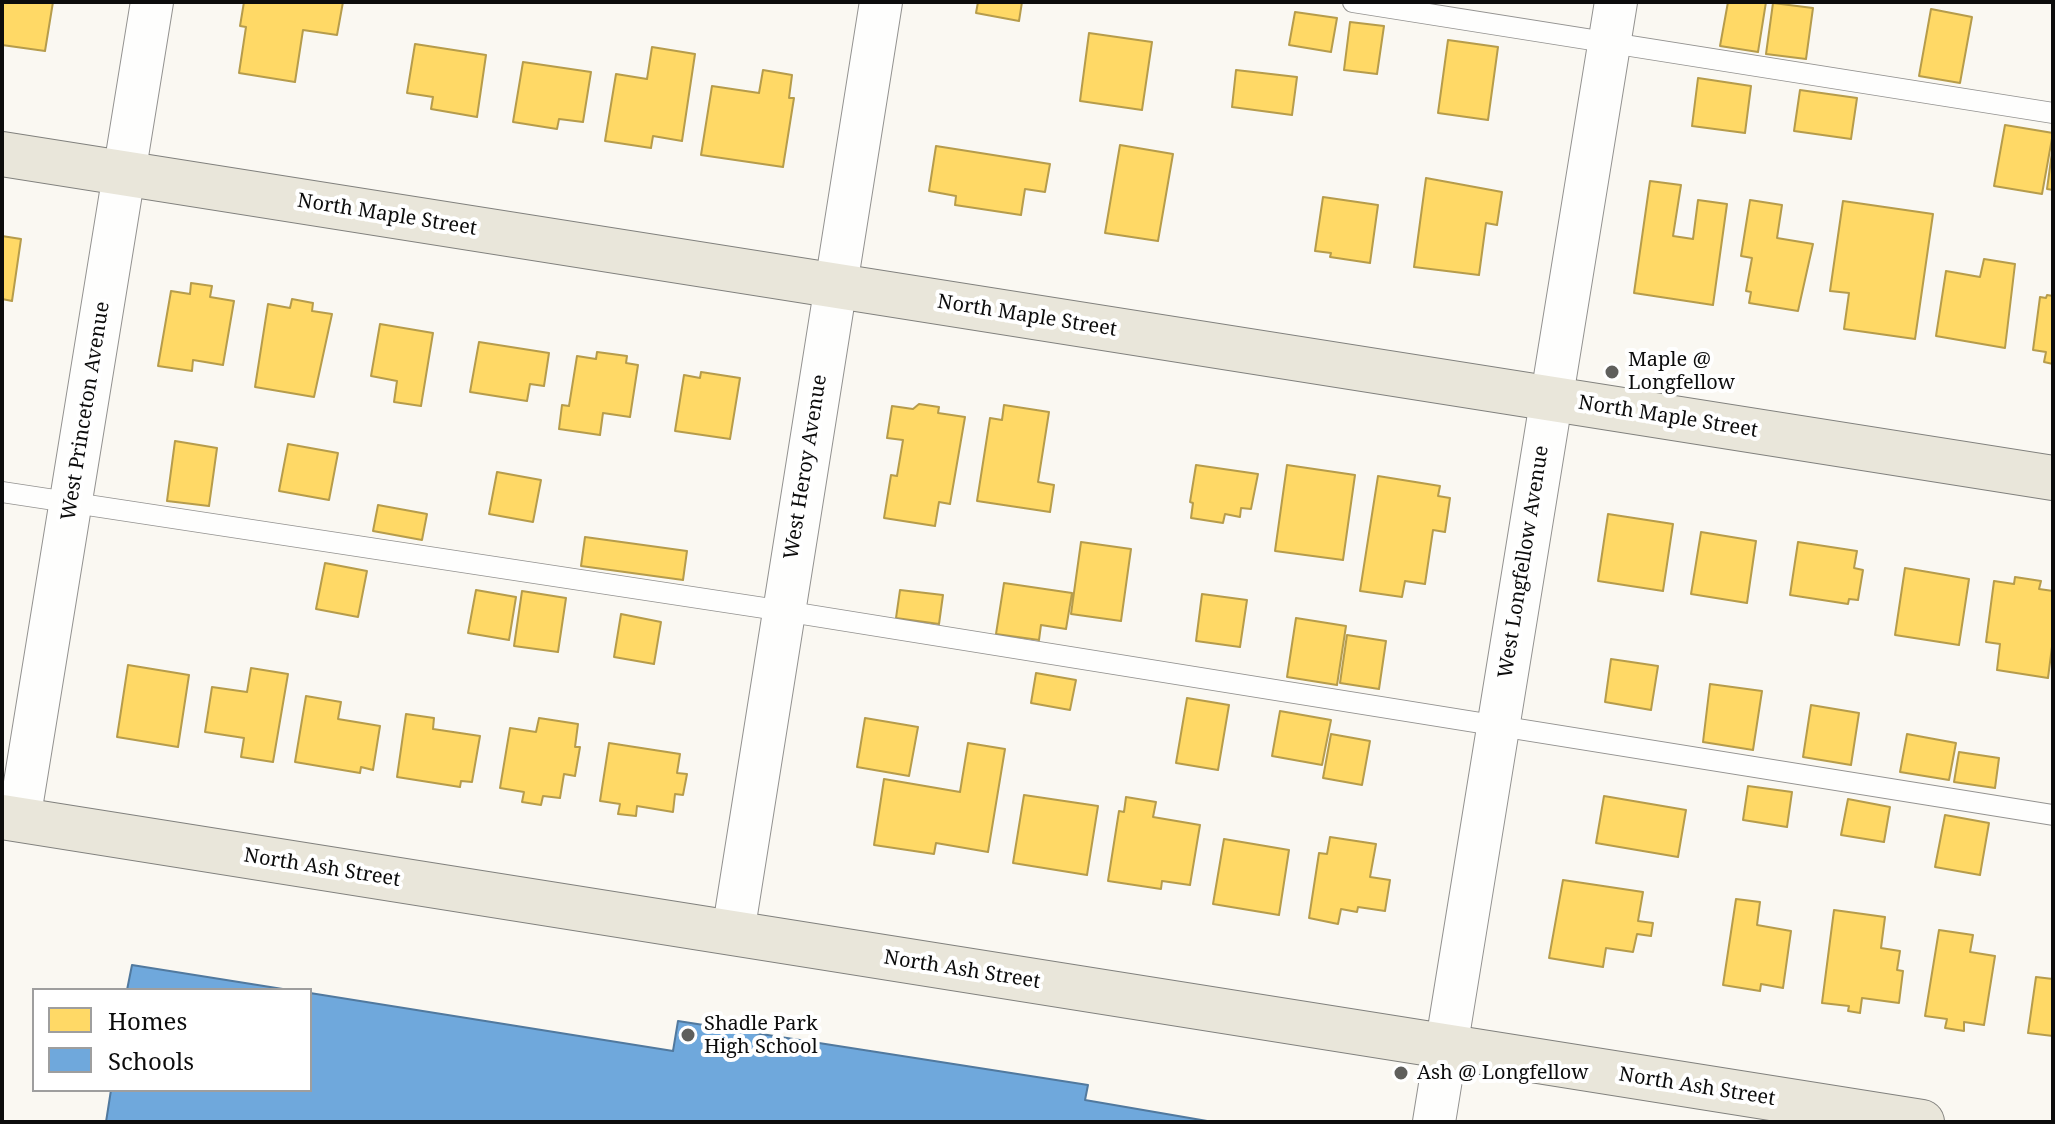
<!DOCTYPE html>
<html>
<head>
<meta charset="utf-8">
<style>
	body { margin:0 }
	#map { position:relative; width:2055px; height:1124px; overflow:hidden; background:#faf8f2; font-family:"Noto Serif",serif }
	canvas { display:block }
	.frame { position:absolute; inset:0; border:4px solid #0c0c0c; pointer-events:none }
	.legend { position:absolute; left:32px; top:988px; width:280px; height:104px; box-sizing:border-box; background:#fff; border:2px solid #9e9e9e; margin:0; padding:10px 14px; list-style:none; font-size:24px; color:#0c0c0c }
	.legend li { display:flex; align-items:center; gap:16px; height:40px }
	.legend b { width:40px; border:2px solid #9e9e9e }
</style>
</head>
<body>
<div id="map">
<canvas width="2055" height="1124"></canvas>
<div class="frame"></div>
<ul class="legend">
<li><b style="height:22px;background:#ffd966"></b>Homes</li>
<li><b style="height:22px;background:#6fa8dc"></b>Schools</li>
</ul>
</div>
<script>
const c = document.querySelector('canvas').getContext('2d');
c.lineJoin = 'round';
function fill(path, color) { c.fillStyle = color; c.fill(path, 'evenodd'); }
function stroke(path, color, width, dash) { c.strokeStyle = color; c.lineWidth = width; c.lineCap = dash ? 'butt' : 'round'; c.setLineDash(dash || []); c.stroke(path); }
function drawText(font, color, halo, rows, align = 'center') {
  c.font = font + ' "Noto Serif",serif'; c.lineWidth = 8; c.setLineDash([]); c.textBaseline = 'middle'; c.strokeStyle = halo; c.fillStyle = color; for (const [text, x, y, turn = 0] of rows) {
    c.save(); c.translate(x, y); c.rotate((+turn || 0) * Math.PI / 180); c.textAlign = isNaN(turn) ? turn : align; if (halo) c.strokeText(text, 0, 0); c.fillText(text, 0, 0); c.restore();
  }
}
const homes = new Path2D(`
	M2 2H53L45 51 2 45Z
	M244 2H343L337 35 303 30 295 82 239 73 246 27 240 26Z
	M978 2H1022L1019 21 976 13Z
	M1728 2H1766L1758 52 1720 46Z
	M1773 3 1813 8 1806 59 1766 54Z
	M1931 9 1972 17 1960 83 1919 76Z
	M1295 12 1337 18 1331 52 1289 45Z
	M1350 22 1384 26 1377 74 1344 70Z
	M1089 33 1152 42 1142 110 1080 101Z
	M1448 40 1498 47 1488 120 1438 113Z
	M415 44 486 55 477 117 431 109 433 97 407 93Z
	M652 47 695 54 682 141 653 136 651 148 605 141 616 74 647 79Z
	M523 62 591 72 583 122 559 119 557 129 513 122Z
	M763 70 792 75 789 98H794L783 167 701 155 712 86 759 93Z
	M1236 70 1297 77 1292 115 1232 107Z
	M1698 78 1751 86 1745 133 1692 126Z
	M1800 90 1857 98 1851 139 1794 131Z
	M2005 125 2053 133 2042 194 1994 186Z
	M1120 145 1173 154 1158 241 1105 233Z
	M2053 145V190L2047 189Z
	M936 146 1050 164 1045 192 1025 189 1021 215 955 205 956 196 929 191Z
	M1426 178 1502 192 1497 225 1486 223 1479 275 1414 267Z
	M1650 181 1681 185 1673 236 1693 239 1698 200 1727 204 1713 305 1634 293Z
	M1323 197 1378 205 1370 263 1330 257 1331 253 1315 251Z
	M1750 200 1782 205 1777 238 1813 244 1798 311 1749 303 1751 292 1746 291 1752 258 1741 256Z
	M1843 201 1933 214 1915 339 1844 329 1849 293 1830 291Z
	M2 236 21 239 12 301 2 299Z
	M1984 259 2015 264 2005 348 1936 336 1946 271 1980 277Z
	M191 283 212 286 210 297 234 301 223 365 193 360 192 371 158 366 171 291 190 294Z
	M2047 295 2053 296V364L2044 362 2046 352 2033 350 2040 297 2046 298Z
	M292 299 313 303 312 311 332 314 314 397 255 387 268 304 290 308Z
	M380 324 433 333 421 406 394 402 397 381 371 376Z
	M479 342 549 353 544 386 530 384 527 401 470 392Z
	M597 352 627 356 626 363 638 365 630 417 603 413 600 435 559 429 562 405 569 406 577 356 596 359Z
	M701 372 740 378 730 439 675 431 684 375 700 378Z
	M919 404 939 407 938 413 965 417 950 504 939 502 935 526 884 518 891 475 897 476 903 440 887 438 892 406 913 409Z
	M1004 405 1049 412 1038 482 1054 485 1050 512 977 501 990 418 1002 420Z
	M175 441 217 448 209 506 167 501Z
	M288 444 338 453 329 500 279 491Z
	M1196 465 1258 474 1251 509 1241 508 1240 517 1225 514 1223 523 1191 518 1193 503 1190 502Z
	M1287 465 1355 475 1343 560 1275 551Z
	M497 472 541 480 533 522 489 514Z
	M1378 476 1440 486 1438 496 1450 498 1445 532 1433 530 1425 584 1405 581 1402 597 1360 591Z
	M378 505 427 514 422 540 373 531Z
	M1608 514 1673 524 1663 591 1598 581Z
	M1701 532 1756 541 1747 603 1691 594Z
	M585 537 687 551 683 580 581 566Z
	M1081 542 1131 549 1121 621 1071 614Z
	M1798 542 1857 551 1854 568 1863 570 1858 600 1849 599 1848 604 1790 595Z
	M325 563 367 571 358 617 316 609Z
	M1905 568 1969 579 1959 645 1895 635Z
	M2015 577 2041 581 2039 589 2053 591V639L2048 678 1997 670 2000 644 1986 642 1994 581 2014 584Z
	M1004 583 1072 593 1066 629 1041 625 1039 640 996 634Z
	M476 590 516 597 509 640 468 633Z
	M900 590 943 595 939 624 896 618Z
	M522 591 566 598 558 652 514 646Z
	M1202 594 1247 600 1240 647 1196 641Z
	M621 614 661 622 654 664 614 657Z
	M1296 618 1346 626 1337 685 1287 677Z
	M1347 635 1386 641 1379 689 1340 683Z
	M1611 659 1658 666 1651 710 1605 702Z
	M128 665 189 675 178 747 117 737Z
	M251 668 288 674 273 762 241 757 244 738 205 732 212 687 247 692Z
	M1036 673 1076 680 1070 710 1031 703Z
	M1710 684 1762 691 1753 750 1703 742Z
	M306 696 341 702 338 719 380 726 373 770 361 767 360 773 295 762Z
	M1187 698 1229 705 1218 770 1176 763Z
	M1811 705 1859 713 1851 765 1803 757Z
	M1280 711 1331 720 1322 765 1272 756Z
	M406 714 434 718 433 729 480 736 472 782 461 781 460 787 397 777Z
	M539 718 578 724 575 747H580L575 776 564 774 560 798 543 796 541 805 522 802 524 792 500 788 510 728 536 732Z
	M865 718 918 727 909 776 857 767Z
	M1331 734 1370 741 1362 785 1323 778Z
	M1907 734 1956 743 1949 780 1900 772Z
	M609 743 680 754 677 773 687 774 683 795 675 794 673 812 637 806 636 816 618 814 620 804 600 801Z
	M968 743 1005 749 988 852 936 843 934 854 874 845 884 779 960 792Z
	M1959 752 1999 758 1995 788 1954 782Z
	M1748 786 1792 792 1787 827 1743 820Z
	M1024 795 1098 806 1087 875 1013 863Z
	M1604 796 1686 810 1678 857 1596 843Z
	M1126 797 1156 802 1153 817 1200 825 1190 885 1162 881 1161 889 1108 881 1119 811 1124 812Z
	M1848 799 1890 807 1884 842 1841 835Z
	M1945 815 1989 823 1980 875 1935 867Z
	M1330 837 1376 844 1370 877 1390 880 1385 911 1358 907 1357 912 1341 909 1338 924 1309 918 1319 853 1327 854Z
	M1224 839 1289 850 1279 915 1213 904Z
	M1563 880 1643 892 1638 921 1653 923 1651 936 1637 934 1633 952 1606 948 1603 967 1549 958Z
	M1736 899 1760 902 1757 925 1791 931 1783 988 1761 984 1760 991 1723 985Z
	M1834 910 1885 917 1881 948 1900 951 1897 970 1903 971 1899 1003 1862 998 1860 1013 1848 1011 1849 1006 1822 1003Z
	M1939 930 1973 935 1970 952 1995 956 1984 1025 1964 1022V1031L1945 1028 1947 1019 1925 1016Z
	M2036 977 2053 979V1036L2028 1033Z`);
fill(homes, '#ffd966');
stroke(homes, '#b69c4b', 2);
const schools = new Path2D(`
	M132 965 289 990H127Z
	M310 993 673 1051 678 1021 1088 1085 1085 1100 1213 1122H106L111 1090H310Z`);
fill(schools, '#6fa8dc');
stroke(schools, '#51799e', 2);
const service = new Path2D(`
	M1353 2 2053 113
	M2 492 784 611 2053 815`);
const minor = new Path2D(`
	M19 820 152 2
	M733 933 881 2
	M1434 1122 1616 2`);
const primary = new Path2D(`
	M2 154 2053 478
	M2 817 1922 1122`);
stroke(service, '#939290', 22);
stroke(minor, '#939290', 44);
stroke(primary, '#80807d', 46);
stroke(service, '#fefefd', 20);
stroke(minor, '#fefefd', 42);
stroke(primary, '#e9e6da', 44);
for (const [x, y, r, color] of [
	[1612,372,8,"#5f5f5c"],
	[688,1035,8,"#5f5f5c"],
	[1401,1073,8,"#5f5f5c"]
]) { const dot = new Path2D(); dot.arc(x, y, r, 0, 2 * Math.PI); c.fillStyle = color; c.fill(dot); stroke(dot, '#fff', 3); }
drawText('20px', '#0c0c0c', '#fff', [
	["North Maple Street",387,215,9],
	["North Maple Street",1027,316,9],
	["West Princeton Avenue",86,411,-81],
	["North Maple Street",1668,417,9],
	["West Heroy Avenue",806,467,-81],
	["West Longfellow Avenue",1524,562,-81],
	["North Ash Street",322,868,9],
	["North Ash Street",962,970,9],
	["North Ash Street",1697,1087,9]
]);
drawText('20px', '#0c0c0c', '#fff', [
	["Maple @",1628,360],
	["Longfellow",1628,383],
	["Shadle Park",704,1024],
	["High School",704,1047],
	["Ash @ Longfellow",1417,1073]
], 'left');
</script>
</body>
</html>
